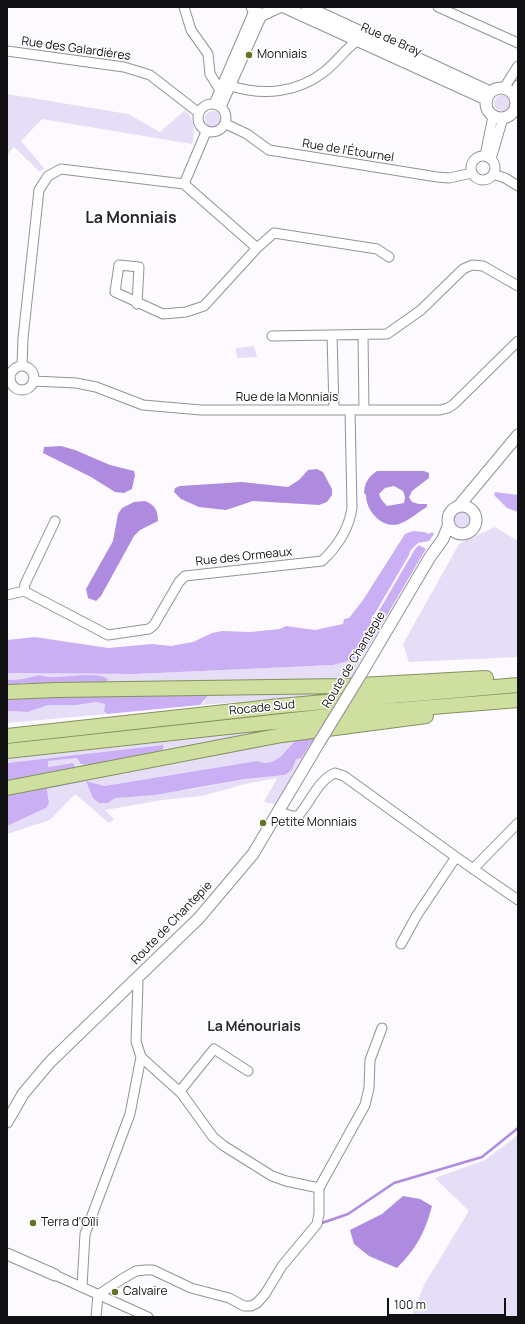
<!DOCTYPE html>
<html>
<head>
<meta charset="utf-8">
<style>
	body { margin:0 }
	#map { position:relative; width:525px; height:1324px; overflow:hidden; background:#fcfaff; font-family:Manrope,sans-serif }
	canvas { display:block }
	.frame { position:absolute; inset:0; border:8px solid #111113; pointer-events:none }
	.scale { position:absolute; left:387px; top:1298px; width:119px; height:18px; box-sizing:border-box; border:2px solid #111113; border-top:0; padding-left:5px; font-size:12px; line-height:14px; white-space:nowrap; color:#111113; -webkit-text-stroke:3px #fff; paint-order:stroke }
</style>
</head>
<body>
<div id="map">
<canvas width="525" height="1324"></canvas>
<div class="frame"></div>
<div class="scale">100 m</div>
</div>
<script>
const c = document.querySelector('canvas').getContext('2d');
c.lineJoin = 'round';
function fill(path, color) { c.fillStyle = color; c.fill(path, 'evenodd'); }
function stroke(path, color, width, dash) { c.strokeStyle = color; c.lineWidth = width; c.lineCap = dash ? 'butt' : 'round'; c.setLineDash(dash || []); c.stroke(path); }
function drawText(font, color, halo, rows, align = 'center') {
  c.font = font + ' Manrope,sans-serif'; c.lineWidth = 3; c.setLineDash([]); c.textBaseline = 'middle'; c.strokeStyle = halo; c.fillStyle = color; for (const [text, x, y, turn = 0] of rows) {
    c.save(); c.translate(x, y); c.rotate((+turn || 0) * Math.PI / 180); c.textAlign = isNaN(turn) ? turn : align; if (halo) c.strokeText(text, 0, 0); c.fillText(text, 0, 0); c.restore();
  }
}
fill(new Path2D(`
	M7 94 128 114 160 132 185 110C195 119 195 132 192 144L42 119 21 141 44 168 40 172 14 147 7 155Z
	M494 103a8 8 0 1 1 16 0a8 8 0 1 1-16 0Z
	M205 119a8 8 0 1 1 16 0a8 8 0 1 1-16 0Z
	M254 346 257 357 237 358 236 348Z
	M453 520a9 9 0 1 1 18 0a9 9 0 1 1-18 0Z
	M495 527 518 541V657L409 662 403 644 459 544Z
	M367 649 351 679 343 681 106 684 98 676 47 678 38 675 23 679 7 680V673L135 674 333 665 353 660Z
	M344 690 342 694 200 705 205 702 206 692Z
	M96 702 105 704 104 711 107 714 7 723V711L28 712 48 705H77Z
	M297 727 74 771 73 763 48 767 47 761 77 758 80 760 163 745 7 763V759Z
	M292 739 294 741C286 753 274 768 257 761L104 786 94 784 88 781 108 803 115 798 194 789 245 779 285 775 292 770 296 759 314 741 305 759 275 804 264 802 277 778 245 784 202 796 162 800 105 810 114 819 109 823 75 794 50 820 7 834V826L46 808 49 803 47 789 86 781 85 778Z
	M518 1135V1317H411L425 1283 469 1211 435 1178 485 1160Z`), '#e6ddf6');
fill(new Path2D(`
	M495 492 518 495V512L507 508 494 495Z
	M413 531 424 532 429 534 432 532 434 534 429 541 418 543 410 551 409 555 371 620 373 621 415 549 419 545 426 549 367 649 353 660 333 665 135 674 7 673V640L35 637 108 648 152 644 171 646 193 642 212 633 222 631 250 632 280 629 286 626 315 630 343 624 344 619 349 618 363 600 405 534Z
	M39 675C59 682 91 669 108 679L106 684 29 685 27 683 7 685V680L23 679Z
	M206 692 207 697 200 705 107 714 104 711 105 704 96 702 77 705H48L28 712 7 711V698Z
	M306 737 314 739V741L311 743 301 758 296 759 292 770 285 775 245 779 155 795 115 798 108 803H99L93 798 86 781 47 789 49 803 46 808 7 826V794L85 778 86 781 104 786 257 761C278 769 286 748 298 738Z
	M163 745V749L160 752 89 765 81 764 77 758 48 761V767L73 763 75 768 74 771 7 784V763Z`), '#cbaff4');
fill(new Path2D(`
	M61 446 75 450 110 465 134 471 135 475 132 489 124 493 115 492 91 477 43 453 44 447Z
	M317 469 323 472 332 489V495L327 502 319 505 253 501 226 510 199 507 181 499 174 492 175 488 180 486 242 482 288 487 299 480 308 470Z
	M377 471H424L429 473V478L412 491 409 497 412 502 419 504H427V507C418 512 409 521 399 524 382 529 366 511 366 495L364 493C365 482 368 477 377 471ZM394 486 403 491 405 497 404 503 387 506 381 499 379 494 385 488Z
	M145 501C155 505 158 510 158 521L140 530 134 536 101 596 96 601 88 598 86 589 113 541 118 514 122 508 134 502Z
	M403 1196 420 1199 432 1206C425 1232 417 1248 397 1268L369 1256 354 1244 350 1230 382 1214Z`), '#ae8bdf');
stroke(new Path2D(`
	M322 1223 348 1214 394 1183 482 1157 518 1128`), '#ae8bdf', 2.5);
const minor = new Path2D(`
	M184 7 191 30 208 54 210 74 220 90
	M438 7 518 43
	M7 51 124 67 150 75 199 113
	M231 86C263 96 297 93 324 72 337 62 345 49 358 40
	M504 88 518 66
	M514 94 518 85
	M198 118a14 14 0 1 1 28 0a14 14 0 1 1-28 0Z
	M214 104 254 11
	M221 107 262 15
	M226 124 247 134 269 150 437 177 449 178 472 173
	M485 156 493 116
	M471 168a12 12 0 1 1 24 0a12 12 0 1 1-24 0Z
	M491 159 503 118
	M493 174 505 178 518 186
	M184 184 206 132
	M137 304 139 267 119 265 115 292 163 314 186 312 204 306 257 248
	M332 335 334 409
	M363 335 364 410
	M272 336 387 334 421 310 463 269 472 265 483 266 518 286
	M22 366 23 338 39 190 48 176 61 169 184 184 257 248 274 233 377 249 389 257
	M10 378a12 12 0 1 1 24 0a12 12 0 1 1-24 0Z
	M33 381 76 383 96 387 143 405 201 410H440L448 408 454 404 518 341
	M24 591 108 635 149 629 154 625 179 582 185 576 322 561C337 547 349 528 352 508L350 410
	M7 595 24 591 25 584 55 521
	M279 812 292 816H298C310 803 318 780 335 773L344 776 456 857 417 915 401 944
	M456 857 518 900
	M473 869 518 823
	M135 979 138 983 136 1041 141 1057 182 1094 213 1137 224 1146 272 1176 286 1181 319 1188
	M180 1091 214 1049 248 1071
	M55 1275 148 1317
	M82 1287 85 1234 130 1114 141 1057
	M98 1295 122 1279 136 1271 145 1270H153L191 1288 229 1298 244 1306H251L257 1303 265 1294 282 1266 317 1224 319 1214V1188L365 1105 369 1088 370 1060 382 1028
	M96 1317 98 1295`);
const tertiary = new Path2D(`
	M252 7 254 11 262 15 279 7
	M284 7 486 99
	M307 7 490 92
	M486 103a15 15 0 1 1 30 0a15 15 0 1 1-30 0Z
	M448 520a14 14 0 1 1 28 0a14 14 0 1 1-28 0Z
	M458 507 518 435
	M361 674 430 557 443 539 449 524
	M7 1122 23 1094 50 1062 199 918 253 854 320 741
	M7 1254 55 1275`);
const trunk = new Path2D(`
	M7 692 57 690 343 686 486 678
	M7 736 280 706 518 685
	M7 751 347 714 518 700
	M7 788 282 735 426 716`);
stroke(minor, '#949198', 11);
stroke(tertiary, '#949198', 13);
stroke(trunk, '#83925e', 16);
stroke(minor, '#fff', 9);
stroke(tertiary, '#fff', 11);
stroke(trunk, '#cedf9f', 14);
const tertiaryBridge = new Path2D(`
	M320 741 361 674`);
stroke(tertiaryBridge, '#949198', 13, []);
stroke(tertiaryBridge, '#fff', 11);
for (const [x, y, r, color] of [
	[249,55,4,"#627523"],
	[263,823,4,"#627523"],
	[33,1223,4,"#627523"],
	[115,1292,4,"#627523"]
]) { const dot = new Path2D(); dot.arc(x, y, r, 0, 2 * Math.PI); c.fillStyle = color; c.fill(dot); stroke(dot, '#fff', 1.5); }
drawText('12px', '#111113', '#fff', [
	["Rue de Bray",391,40,24],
	["Rue des Galardières",76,49,8],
	["Rue de l'Étournel",348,151,9],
	["Rue de la Monniais",287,398],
	["Rue des Ormeaux",244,557,-6],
	["Route de Chantepie",354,660,-59],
	["Rocade Sud",262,708,-6],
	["Route de Chantepie",172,923,-46]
]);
drawText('12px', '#111113', '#fff', [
	["Monniais",257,55],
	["Petite Monniais",271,823],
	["Terra d'Oïli",41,1223],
	["Calvaire",123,1292]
], 'left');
drawText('bold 14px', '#2a282e', '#fff', [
	["La Ménouriais",254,1027]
]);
drawText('bold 16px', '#2a282e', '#fff', [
	["La Monniais",131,219]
]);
</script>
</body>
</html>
